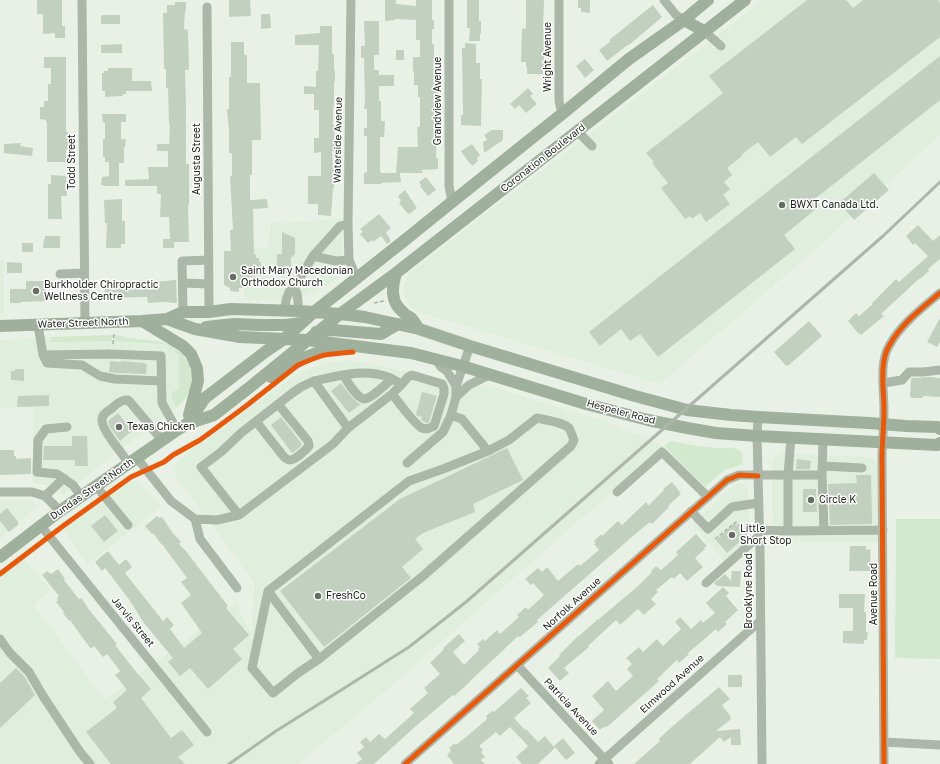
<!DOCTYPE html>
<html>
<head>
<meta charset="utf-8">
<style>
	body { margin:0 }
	canvas { display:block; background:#e9f1e7 }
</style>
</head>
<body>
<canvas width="940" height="764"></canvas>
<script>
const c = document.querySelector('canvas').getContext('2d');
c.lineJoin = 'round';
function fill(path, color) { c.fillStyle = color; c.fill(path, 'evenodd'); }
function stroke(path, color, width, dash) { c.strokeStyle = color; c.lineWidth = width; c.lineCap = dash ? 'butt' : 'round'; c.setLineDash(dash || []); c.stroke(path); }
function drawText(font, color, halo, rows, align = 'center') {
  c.font = font + ' "Golos Text",sans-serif'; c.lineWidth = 3; c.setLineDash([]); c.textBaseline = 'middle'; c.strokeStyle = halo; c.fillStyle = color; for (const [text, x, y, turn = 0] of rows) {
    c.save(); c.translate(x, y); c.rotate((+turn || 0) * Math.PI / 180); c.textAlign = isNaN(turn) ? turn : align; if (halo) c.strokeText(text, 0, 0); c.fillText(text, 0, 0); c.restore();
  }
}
fill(new Path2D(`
	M763 0H940V135L822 244 660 384 415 311 410 306 406 298 404 290 405 281 409 273Z
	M342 219V273L336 280 319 290 306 296 292 299 244 300 243 249 269 247 270 223Z
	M0 260H4V313H0Z
	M115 335 123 336 126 337 158 341 168 344 177 348 184 355 191 367 188 395 183 402 177 407 117 452 63 495 50 486 32 483 34 407 0 408V340L31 339 52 337Z
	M350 360 410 372 495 388 611 423 664 446 382 694 298 764H0V576L23 558 51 590 34 605 105 700 236 603 252 635 254 582 175 476 174 470 176 463 181 458 295 375 323 363Z
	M782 453 866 457 875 459 877 465 878 542 773 543 772 463 775 457Z
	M135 480 162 506 87 565 63 528 126 482Z
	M738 484H744L748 489 751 538 725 562 691 524 732 487Z
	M0 501H33L37 507 0 538Z`), '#e0efdd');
fill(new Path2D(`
	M113 335 112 341 50 342 52 337Z
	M115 335 123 336 126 338 162 342 173 347 172 349 170 350V346L163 344 115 341Z
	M176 349 183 355 189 365H190C195 382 190 396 177 407 173 403 170 396 173 391L179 390V354L174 353Z
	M671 441C686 444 702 447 718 448 724 448 732 447 737 449 744 452 744 459 741 465L727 469 723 471 705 487 664 446Z
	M896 519H940V659L895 658Z`), '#d2e9cd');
fill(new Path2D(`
	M37 0H62V26H65V38H55V33L43 34V14H37Z
	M229 0H250L251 16 229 17Z
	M385 0H396V4L416 6V0H432V20H434V29H432V44H434V59H436V60H438L439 83H437L438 136H437L436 158H438V169L421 170 423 173H400L401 182 381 183V184H364V173L367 172V136H364V128H367V109H364L365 101 364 58H361V46H365L364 21H379V55H374V70H379V75H394V86H379V101H381V121H385L384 137H380V172H381V173H399H396L398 147H418L417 127H420V97H418V85H414V71H413V57H420V40H416V20L395 19V20L385 21Z
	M467 0H479V21H481V34H480V41H469L470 28H467Z
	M526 0H544L543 29H546V37H544V71H543V74H527V67H526V62H521L522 29 526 28Z
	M578 0H590V13L581 12V8H578Z
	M807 0H846L853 8 863 0H938L940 3V37L802 144 796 137 770 157 758 142 741 155 742 156 727 168 732 175 724 182 730 189 723 195 730 204 706 222 700 213 692 219 690 216 685 219 661 188 668 183 652 163 654 162 646 153 723 93 709 76Z
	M175 2H186V11H185L184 29 188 30 189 70H185L186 104V164H189V205H188L189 242H174V248H163V239H170L169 217H160L161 194H157V186H125V180L149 179 148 167H168V151H157V144H169L170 125H169L168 88H166V69H164L163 13H167V5H175Z
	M653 5 662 17 629 45V44L607 61 599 50 610 42 609 40Z
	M261 14H270L271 28 261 29Z
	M103 15H120V24H101V16Z
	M320 26H332V54H334V71H335V80L334 83V107H333V125H335L334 143H335V151H332L333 167H334V188H333L331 216 318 215V204H308V176H321V152L314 153V138H319V110H314V94H304V86L316 87V71H318L319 45H295V35L320 33Z
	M231 42H244V55H247V83H260L261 140H252V175H250V200L267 199 268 208 253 209 254 255 256 254V258H259V262H261V276H255V277L242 278V288H239V292L230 291V288L224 285V251H231L230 230H233L230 176H232V153H229V131L227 109H229V77H231Z
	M465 43 476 44V63H480V79H482L481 126 461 125V115H463L462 48H465Z
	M122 44V53H101V45Z
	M396 50H404V60H396Z
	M940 56V100L811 202 816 209 784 235 795 249 658 357 640 334 630 341 621 329 600 346 589 332Z
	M44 57H66V132H68V140H70V149H66V162H47V122H46V120L40 119V107H44V101H48V84H51V68H44Z
	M585 59 594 70 585 78 576 66Z
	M108 68H132V81H151L152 91H126V94H123V96L105 97V91H102V73H104V71H108Z
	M528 88 533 94 530 96 537 104 526 113 519 105 515 109 510 104Z
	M102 114H126V122H121V139H126L125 147H124V163H119V186H104V185H101L102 177 109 176V162H105V157H103V139H105V123L103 122Z
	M492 130H503V140L484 153 483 142 487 140 484 135Z
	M21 143 20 146 33 148 32 156 4 153V144Z
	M472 144 480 155 477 158 478 161 472 166 471 164H470L461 151Z
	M874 173 889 190 854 220 839 203Z
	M51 175 66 176 67 196H61L62 219H48V184H51Z
	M426 177 436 190 428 196 420 186 421 185 419 182Z
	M405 190 417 208 409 214 408 213H407L399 203 401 201 398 196Z
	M122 199V221H125V244H121V248H106L107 223H105L104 200Z
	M379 214 391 228 386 232 391 241 387 244 381 236 373 242 372 240 368 243 360 234 363 232 360 229Z
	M918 225 933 241 940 235V259L928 269 929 271 921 278H920L881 314 884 316 861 335 860 333 859 334 848 321 856 313 859 316 873 304 872 303 896 279 899 282 928 256 915 243 913 245 906 236Z
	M282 232 295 238V254L291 258V273H277V254H282Z
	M45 236H60V248H43L44 239H45Z
	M22 243H33V252H22Z
	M7 262 22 263V273H7Z
	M154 280V282L176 280 177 303 162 302 148 303 147 297 105 298V286H112V282Z
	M26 281H46L47 301 21 302V303H10V289H26Z
	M940 318V342L937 347 927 342Z
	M809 321 822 336 789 365 786 366 774 352Z
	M110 361 120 362 122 361 144 363 147 365 146 374 116 373 109 372Z
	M15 369H24V381L11 380V371H15Z
	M929 377 940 378V397L923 396V398H912L910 396 911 379 912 378Z
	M341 383 351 396 358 403 361 404 349 413 331 391Z
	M422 392 437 396 429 422 427 423 424 422 421 420 422 417 417 416 416 414Z
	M49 395V406L17 407 18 396Z
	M118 413 132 431 120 441 110 427 108 421Z
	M281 417 302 444 299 448 292 453 271 425Z
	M72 436H87L88 466H75V460H43L44 446H72Z
	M507 448 523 480 473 504 475 512 423 533 415 539 423 549 402 567 411 578 324 647 280 591 400 499Z
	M0 450H14V456H16V459L31 458V474L0 475Z
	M797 459 811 461 810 469H796Z
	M856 475H871L872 524 830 525 828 484 857 483Z
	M672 482 680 492H679L681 494 668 506 669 507 652 524 650 522 633 536 537 620 538 622 520 637 518 636 516 638 495 658 470 681H471L454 696 453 695 417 725 374 764H356L362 759 357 753 364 747 360 742 366 737 370 742 379 734 385 739 414 713 410 709 428 693 424 688 440 674 430 663 444 649 443 648 459 634 465 641 453 652 464 665 479 650 478 649 480 647 477 644 483 639 485 641 497 630 500 634 519 617 517 615 526 607 528 610 544 595 533 583 531 585 525 579 538 568 542 572 547 567 558 581 578 564 580 566 599 550 594 544 596 543 594 541 601 534 602 536 618 521 622 525 646 502 648 505H649L664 490 663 489Z
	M803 489H816L817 512H803Z
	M7 508 18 522V525L9 532 0 521V514Z
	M105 515 118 531 104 542 91 526Z
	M157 516 159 518 162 517 172 532 181 542 179 544 185 550 228 606 226 608 249 635 233 649 242 659 208 689 190 668 180 676 168 662 173 658 144 623 128 598 105 568 102 571 95 562 108 551 119 565 126 559 132 567 125 573 163 621 167 617 174 625 170 629 184 648 202 633 181 603 191 595 181 582 187 578 162 544V545L153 533 152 534 145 526Z
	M735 523 743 532V539L727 553 716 540Z
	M696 534 707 546 704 548 705 549 695 558 703 567 687 581 680 573 674 579 672 577 656 590 658 592 651 599 656 604 644 615 638 609 620 625 616 620 588 646 589 647 564 668 569 673 560 681 548 668 560 656 559 655 578 636H579L598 619H599L638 586 652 572 651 571 656 566 661 570 678 555 676 552Z
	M850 546H866V550L870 549 871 571H849Z
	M58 569 65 579 64 580 79 599 81 598 87 606V607L117 644 115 645 137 673 151 689 141 698 171 738 182 730 194 745 178 757 185 764H111L86 732 117 708 113 702 127 690 115 675 120 671 107 654 103 657 94 646 91 649 82 637 70 620 69 621 63 613 64 612 56 602 58 600 57 598 59 596 42 575 47 571 51 574Z
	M732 571H741L740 587 717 586 714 583 725 574 731 581Z
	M723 587 729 593 726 596 738 610 725 622 727 624 718 632 716 629 688 653 689 654 679 663 677 660 657 679 659 681 608 726 602 728 600 730 592 721 604 710 592 696 608 681 616 691 633 676 627 669 632 664 626 658 639 647 643 652 657 639 663 646 681 629 675 622 680 617 691 629 701 620 703 623 715 613 706 603Z
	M839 594H865L864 612H866V632H868L867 640H864V644L843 643V631H853V608H839Z
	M16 668 24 676 35 695 0 728V683Z
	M728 675H742V687H728Z
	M719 687 730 699 722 705 731 717 730 718 731 719 716 731 740 729 741 745H731V737L724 742 720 737 690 764H634L660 741 659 739 668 730Z
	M521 688 529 696 526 698 531 703 514 718 525 730 526 729 538 742 545 736 555 748 538 764H522L516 757 528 746 510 727 500 736 496 732 479 746 483 750 481 752 485 757 481 760 485 764H454L447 755 451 751 449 748 455 743 456 745 472 732 486 720 487 718 486 716 492 711 494 712 495 711Z
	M563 738 575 753 566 760 554 746Z`), '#c2d1bf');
stroke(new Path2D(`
	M374 303 384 301
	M113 344 114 334
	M715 539 736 522 747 535`), '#a8b2a6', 1.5, [4, 2]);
stroke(new Path2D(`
	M82 0 85 323
	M351 0 348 224 349 260 357 279
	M449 0V186L452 202
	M559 0V101L562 114
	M664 0 676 15 684 20
	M207 7 209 312
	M704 31 721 46
	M577 131 592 146
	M313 256 336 261 349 260
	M60 274 84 273
	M183 283 209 284
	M294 288 297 293 299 311
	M285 310 286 300 289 292 294 288 313 256 340 226 348 224
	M183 312 182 261 209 260
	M38 325 43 355 108 354 161 356 162 403 177 430
	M43 355 47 363 82 365 100 376 115 379 161 381
	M435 358 441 367 447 371 456 386
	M344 375C346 380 357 398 364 399 371 399 386 384 392 379
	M883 383 902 380 909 372H923L940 370
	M392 394C398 401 415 425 422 428 427 430 430 428 434 426L444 394V388L442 384 412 375 408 377 402 384
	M456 397 469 385 491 374
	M758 417 757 436 760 549 762 764
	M256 421 262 429 284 457C287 459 287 460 290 460 295 460 306 450 309 446L308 441 278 404
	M67 427 46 429 38 440 37 472 57 474 73 485 81 496
	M823 440 822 475 824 530
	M137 458 171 501 195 519 200 539 237 588
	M129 463C123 455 101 429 102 420 102 414 107 412 111 409 117 404 120 400 128 400L130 402 162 440
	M407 463 443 432 451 415 456 397V386L470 346
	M823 466 862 468
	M822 475H788V531L883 530
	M96 486 128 525
	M0 492H32L45 496 60 511
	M617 492 662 452 708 497
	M45 496 64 478
	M691 511 708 529 732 507 758 503
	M239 515 201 467 221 452 241 433 291 394 301 387 314 381 348 428
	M195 519 217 520 239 515 333 444 348 428 392 394 402 384C397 382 393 379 388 377 364 368 338 376 314 381
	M41 526 207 732
	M759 530 788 531
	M706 583 759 536
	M268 591 409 481 443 469 488 451
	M0 639 10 653 29 672 43 696 80 752 90 764
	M319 659 298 673 273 693 252 668 268 591 319 659 423 576 571 446 574 440C572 436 571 431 569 428 563 422 545 420 537 418L509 440 488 451 462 419 451 415
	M517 665 609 764
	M884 742 940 745
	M405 764 727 480 739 475H788L791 438
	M599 764 760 621
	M884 764 882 459C882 442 884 426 884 410 884 390 879 363 889 346 901 324 921 309 940 293`), '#abb7a8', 9);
stroke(new Path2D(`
	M684 20 704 31
	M396 273C392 287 390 302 403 312 405 315 408 316 411 318 414 321 416 325 419 329
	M167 319 183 312H209L231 309 299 311 340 314 365 317 419 329 470 346 635 396 687 410 731 415 758 417 869 423 906 426 937 427 940 429
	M142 321 183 346 191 354 197 368 198 381 189 415
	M0 326 142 321 167 319 195 329 240 337 307 340 411 353 462 366 586 404 648 420 687 428 716 433 757 436 937 445 940 443
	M206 327 234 324 260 325H286L301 323
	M316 332 331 330 344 331 381 334 398 324
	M271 377 306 357 319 352 340 348
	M187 424 205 398 265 352 284 339 314 312 405 240 452 202 562 114 629 59 684 20 708 0
	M0 557 60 511 177 430 187 424 214 415 250 387 340 314 396 273 745 0`), '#9fb09c', 12);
stroke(new Path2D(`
	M229 764 276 731 346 687 409 647 466 602 883 236 940 182`), '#aeb6ac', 3);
stroke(new Path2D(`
	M0 574 63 526 131 477 164 462 173 455 200 440 215 429 246 406 298 365 310 360 324 355 342 353 353 352
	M405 764 727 480 739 475 758 476
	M884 764 882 459C882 442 884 426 884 410 884 390 879 363 889 346 901 324 921 309 940 293`), '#e8590c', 5);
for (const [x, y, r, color] of [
	[782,205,4,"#676d65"],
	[233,277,4,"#676d65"],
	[36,291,4,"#676d65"],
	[119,427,4,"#676d65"],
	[811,500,4,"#676d65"],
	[732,535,4,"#676d65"],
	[318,596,4,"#676d65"]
]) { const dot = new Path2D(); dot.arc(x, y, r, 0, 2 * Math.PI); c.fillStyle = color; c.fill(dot); stroke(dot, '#fff', 1.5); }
drawText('10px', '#21261f', '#fff', [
	["Wright Avenue",548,57,-90],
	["Grandview Avenue",438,101,-90],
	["Waterside Avenue",338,140,-89],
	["Coronation Boulevard",543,158,-38],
	["Augusta Street",197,159,-90],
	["Todd Street",72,162,-90],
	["Water Street North",83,323,-2],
	["Hespeler Road",621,412,15],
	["Dundas Street North",92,489,-35],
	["Brooklyne Road",749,591,-90],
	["Avenue Road",874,594,-90],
	["Norfolk Avenue",572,604,-42],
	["Jarvis Street",133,622,51],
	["Elmwood Avenue",672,684,-42],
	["Patricia Avenue",571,707,47]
]);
drawText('10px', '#21261f', '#fff', [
	["BWXT Canada Ltd.",790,205],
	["Saint Mary Macedonian",241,271],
	["Orthodox Church",241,283],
	["Burkholder Chiropractic",44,285],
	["Wellness Centre",44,297],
	["Texas Chicken",127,427],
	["Circle K",819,500],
	["Little",740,529],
	["Short Stop",740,541],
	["FreshCo",326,596]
], 'left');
</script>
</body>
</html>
